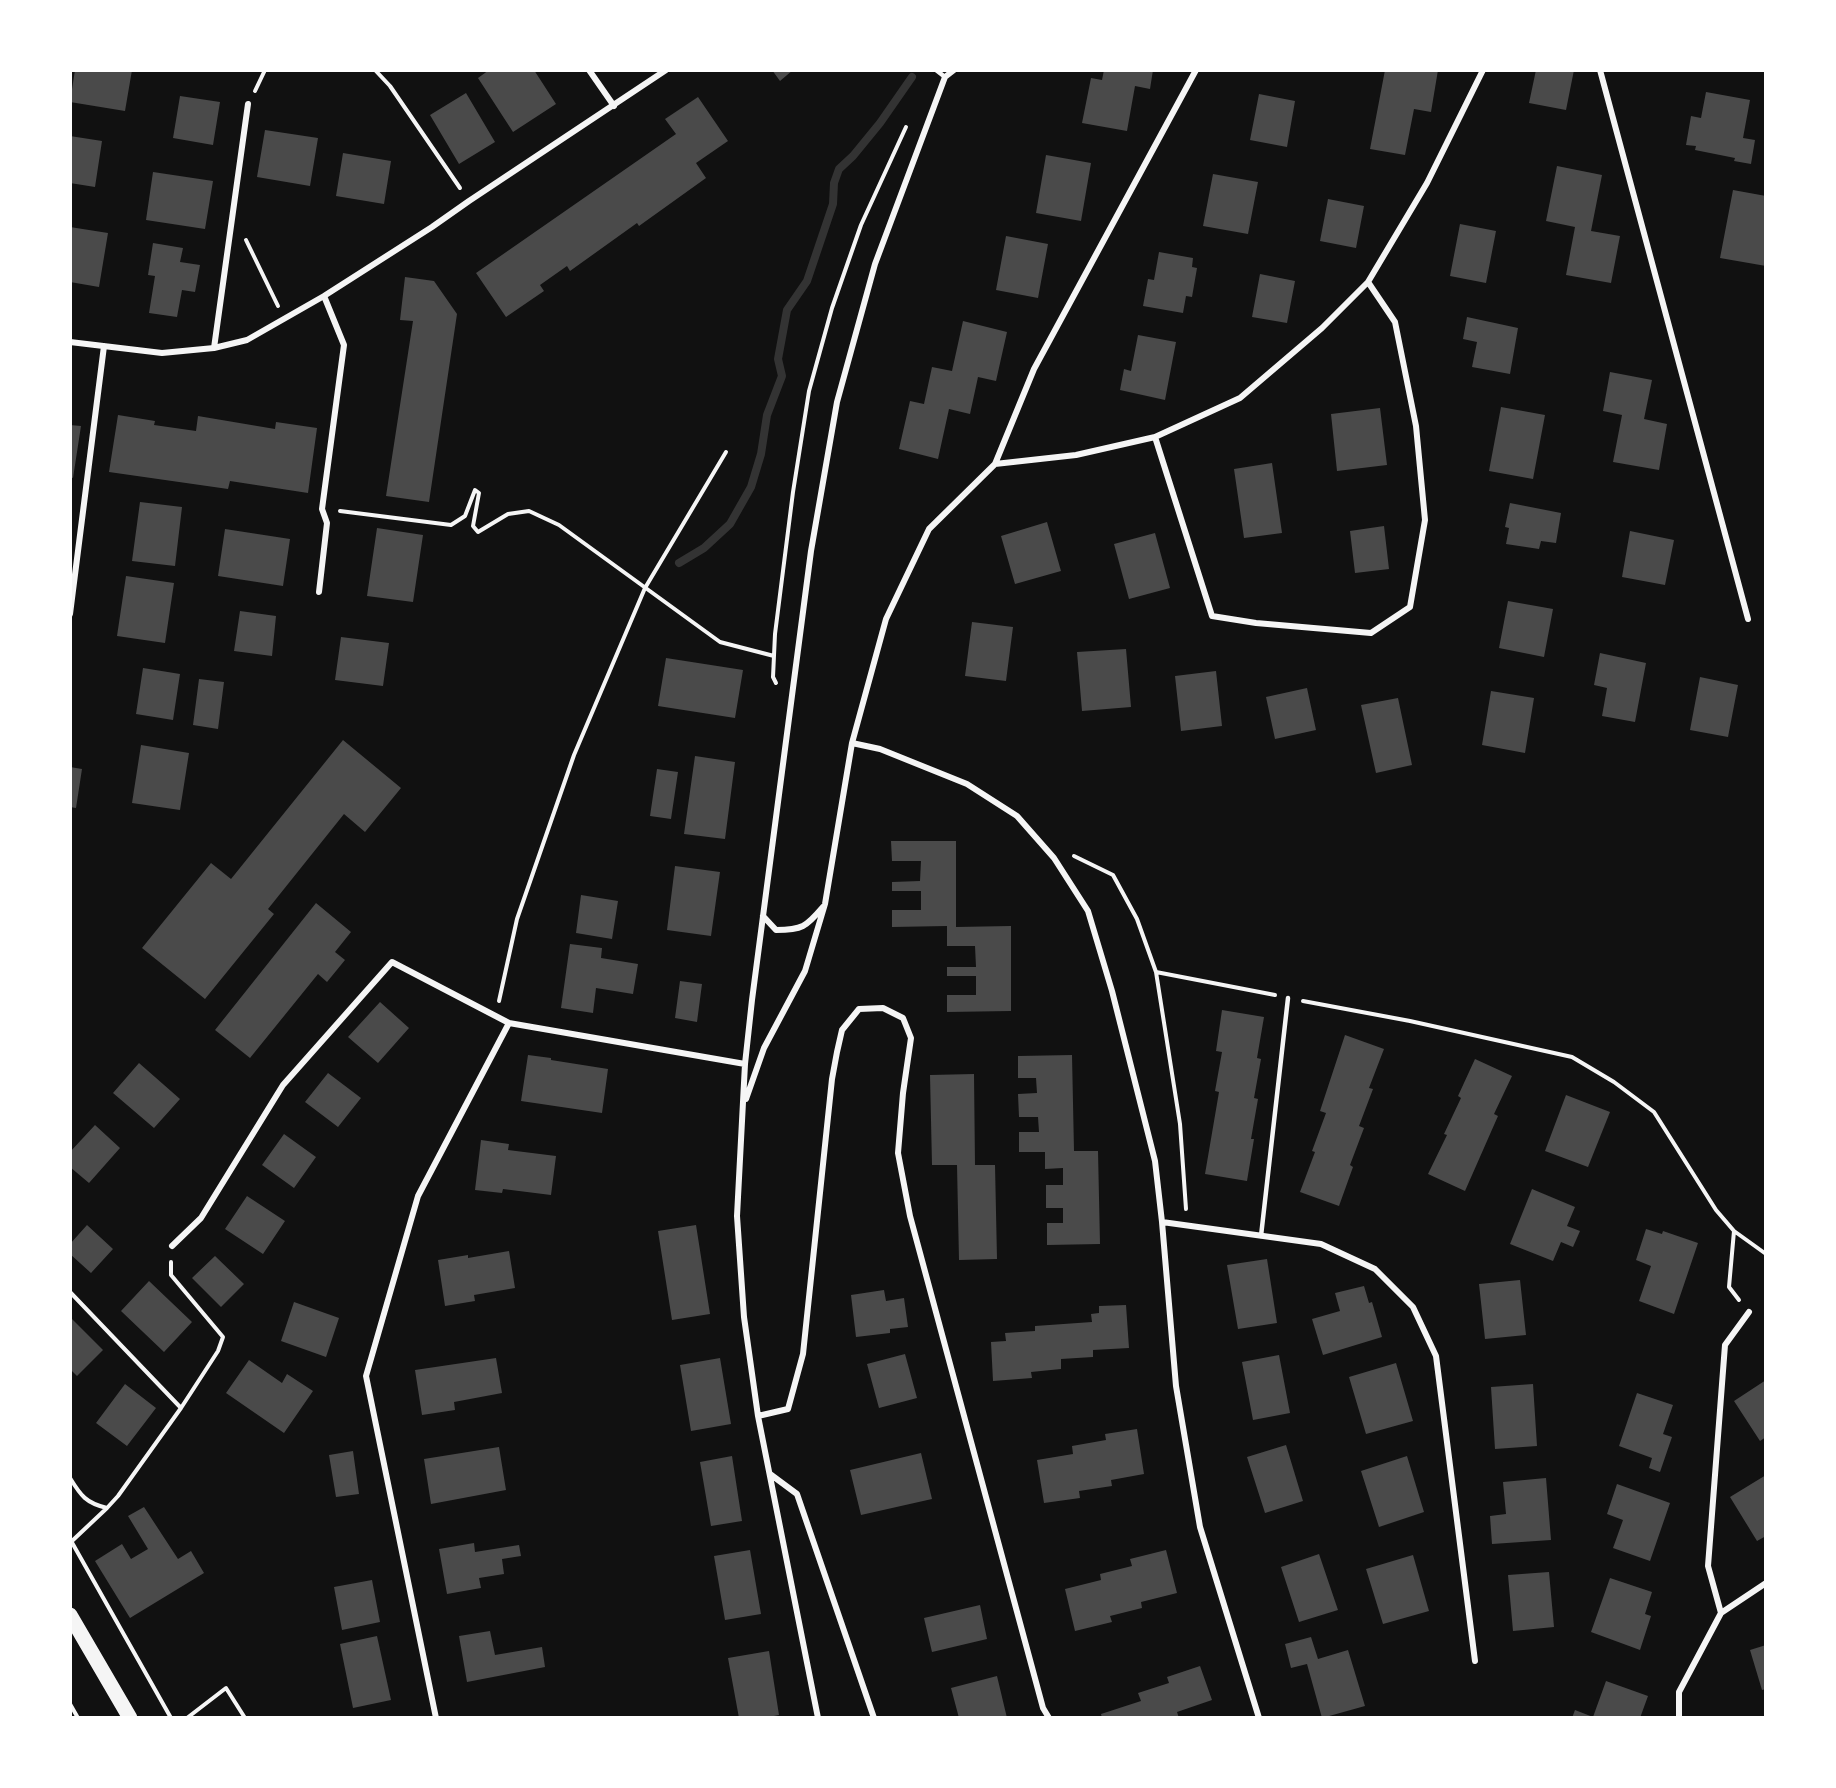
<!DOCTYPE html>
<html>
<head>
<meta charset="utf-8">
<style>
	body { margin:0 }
	#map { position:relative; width:1836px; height:1788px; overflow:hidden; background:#111; font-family:"Noto Sans",sans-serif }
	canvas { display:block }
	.frame { position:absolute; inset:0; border:72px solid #fff; pointer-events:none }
</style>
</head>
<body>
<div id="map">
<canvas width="1836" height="1788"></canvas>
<div class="frame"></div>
</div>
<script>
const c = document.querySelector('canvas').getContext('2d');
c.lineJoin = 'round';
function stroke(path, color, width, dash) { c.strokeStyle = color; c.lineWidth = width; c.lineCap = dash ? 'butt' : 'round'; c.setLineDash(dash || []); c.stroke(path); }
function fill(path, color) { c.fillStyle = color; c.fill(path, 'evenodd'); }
stroke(new Path2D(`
	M679 563 704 548 730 524 751 487 761 454 767 415 782 376 778 359 787 310 807 281 833 204 834 183 839 169 853 156 880 123 912 77`), '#333', 8);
fill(new Path2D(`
	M75 70H132L125 111 70 102Z
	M489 70H534L556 104 513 132 478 78Z
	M772 70H793L780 81Z
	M1104 70H1153L1150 89 1135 86 1127 131 1082 123 1091 78 1102 80Z
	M1385 70H1438L1431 112 1414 109 1405 155 1370 149Z
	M1536 70H1574L1566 110 1529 103Z
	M1706 92 1750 100 1743 138 1755 140 1751 164 1734 161 1735 158 1695 150 1696 146 1686 145 1691 116 1701 118Z
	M466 93 495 142 459 164 430 115Z
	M1259 94 1295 101 1287 147 1250 140Z
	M180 96 220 102 213 145 173 138Z
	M698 97 728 141 696 163 706 178 639 226 637 223 570 271 567 266 540 285 544 291 506 317 476 273 676 134 665 119Z
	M265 130 318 138 310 186 257 177Z
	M70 136 102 141 95 187 70 183Z
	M343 153 391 161 384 204 336 196Z
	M1046 155 1091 163 1081 221 1036 213Z
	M1557 166 1602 175 1591 231 1620 236 1611 283 1566 275 1575 227 1546 221Z
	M153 172 213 181 205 229 146 220Z
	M1213 174 1258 182 1248 234 1203 226Z
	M1733 190 1766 196V266L1720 258Z
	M1328 199 1364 206 1356 248 1320 241Z
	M1460 224 1496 231 1486 283 1450 276Z
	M70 227 108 233 99 287 70 282Z
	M1006 236 1048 244 1038 298 996 290Z
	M153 243 183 248 180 262 200 265 195 292 182 290 177 317 149 313 155 276 148 275Z
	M1159 252 1193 258 1192 267 1197 268 1192 297 1186 296 1183 313 1143 306 1148 279 1154 280Z
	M1260 274 1295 281 1287 323 1252 317Z
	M405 277 434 281 457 314 429 502 386 496 413 321 400 320Z
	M1467 317 1518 328 1510 374 1472 367 1477 342 1463 339Z
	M963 321 1007 332 996 381 978 377 970 414 949 409 938 459 899 449 910 401 924 404 932 367 952 371Z
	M1138 335 1176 342 1165 400 1120 390 1124 369 1131 371Z
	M1610 372 1652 380 1644 419 1667 424 1659 470 1613 462 1622 415 1603 411Z
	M1501 407 1545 415 1533 479 1489 471Z
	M1380 408 1387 465 1337 471 1331 414Z
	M118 415 155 421 154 425 196 431 198 416 275 429 276 422 317 428 308 493 230 481 228 489 109 472Z
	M70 425 81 426 73 478 70 477Z
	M1272 463 1282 533 1244 538 1234 469Z
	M140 502 182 507 175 566 132 561Z
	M1510 503 1561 513 1556 543 1541 541 1539 549 1506 544 1509 528 1505 527Z
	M1047 522 1061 571 1015 584 1001 536Z
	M1384 526 1389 569 1355 573 1350 531Z
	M377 528 423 535 413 602 367 596Z
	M225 529 290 539 283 586 218 576Z
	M1630 531 1674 540 1665 585 1622 577Z
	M1155 533 1170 588 1129 599 1114 544Z
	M126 576 174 583 165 643 117 636Z
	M1508 601 1553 609 1544 657 1499 648Z
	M240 611 276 616 272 656 234 651Z
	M972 622 1013 627 1006 681 965 676Z
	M341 637 389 643 383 686 335 680Z
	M1126 649 1131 707 1082 711 1077 652Z
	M1600 653 1646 663 1635 722 1602 716 1607 688 1594 685Z
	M666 658 743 670 735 718 658 706Z
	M143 668 180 674 173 720 136 714Z
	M1216 671 1222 726 1181 731 1175 676Z
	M1700 677 1738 685 1728 737 1690 730Z
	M199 679 224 682 218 729 193 725Z
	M1307 688 1316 730 1275 739 1266 697Z
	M1491 691 1534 698 1525 753 1482 745Z
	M1398 698 1412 765 1376 773 1361 705Z
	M343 740 401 788 365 832 344 814 268 909 274 914 205 999 142 948 211 863 231 879Z
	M141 745 189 753 180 810 132 803Z
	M695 756 735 762 725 839 684 834Z
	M70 767 82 769 76 808 70 807Z
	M657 769 678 772 671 819 650 816Z
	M891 841H956V927L1011 926V1011L947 1012V995H976V976H947V967H976L975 946H947V926L892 927V910H921V891H892V882L920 881 921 861H892Z
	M675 866 720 872 711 936 667 930Z
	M581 895 618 901 612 939 576 933Z
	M316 903 351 932 335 952 345 960 327 982 318 974 250 1058 215 1030Z
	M570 944 602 948 601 958 638 964 633 994 596 988 593 1013 561 1008Z
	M680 981 702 984 697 1022 675 1018Z
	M380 1002 409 1028 378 1063 348 1037Z
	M1222 1010 1264 1017 1257 1058 1261 1059 1254 1098 1258 1099 1251 1139H1254L1247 1181 1205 1174 1219 1092 1215 1091 1222 1052 1216 1051Z
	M1345 1035 1384 1049 1369 1088 1373 1089 1359 1126 1364 1128 1350 1165 1353 1167 1339 1206 1300 1192 1315 1152 1312 1151 1326 1113 1320 1111Z
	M528 1055 551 1058V1060L608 1069 602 1113 521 1101Z
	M1072 1055 1074 1151H1098L1100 1244 1047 1245V1223H1063V1208H1046V1185H1063V1168L1045 1169V1152H1019V1132H1039L1038 1117H1019L1018 1094 1037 1093 1036 1078H1018V1056Z
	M1475 1059 1512 1076 1494 1114 1498 1116 1465 1191 1428 1174 1447 1135 1444 1134 1461 1098 1458 1096Z
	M139 1063 180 1099 154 1128 113 1093Z
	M328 1073 361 1098 338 1127 305 1102Z
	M974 1074 975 1165H995L997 1259 959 1260 957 1165H932L930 1075Z
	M1566 1095 1610 1112 1588 1167 1545 1151Z
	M95 1125 120 1148 89 1183 70 1167V1152Z
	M284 1134 316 1157 294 1188 262 1165Z
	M481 1140 509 1144 508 1150 556 1156 551 1195 503 1189 502 1193 475 1190Z
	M1532 1189 1575 1207 1567 1226 1580 1231 1573 1247 1561 1242 1553 1261 1510 1244Z
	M247 1196 285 1221 263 1254 225 1229Z
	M87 1225 113 1249 91 1273 70 1254V1244Z
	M696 1225 710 1314 672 1320 658 1231Z
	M1646 1229 1662 1234 1663 1231 1698 1243 1674 1314 1639 1301 1651 1266 1636 1260Z
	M509 1251 515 1288 474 1295 475 1301 445 1306 438 1260 468 1255V1258Z
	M215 1256 244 1284 221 1307 192 1278Z
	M1267 1259 1277 1323 1238 1329 1227 1265Z
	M1520 1280 1526 1335 1485 1339 1479 1284Z
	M149 1281 192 1322 164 1352 121 1311Z
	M1364 1286 1369 1303 1372 1302 1382 1337 1323 1355 1312 1319 1340 1311 1335 1293Z
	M884 1290 886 1301 904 1298 908 1327 890 1329V1333L856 1337 851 1295Z
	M294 1302 339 1318 326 1357 281 1341Z
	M1126 1305 1129 1348 1093 1350V1357L1061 1359V1369L1031 1372 1032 1378 993 1381 991 1342 1006 1341 1005 1333 1035 1331V1326L1092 1322 1091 1314 1099 1313V1306Z
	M70 1317 103 1350 77 1376 70 1369Z
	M905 1354 917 1398 879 1408 867 1364Z
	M1279 1355 1290 1413 1253 1420 1242 1362Z
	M496 1358 502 1393 454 1402 455 1410 422 1415 415 1370Z
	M720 1358 731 1424 691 1431 680 1365Z
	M249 1360 282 1383 287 1374 313 1391 284 1433 226 1393Z
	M1396 1363 1413 1421 1366 1434 1349 1377Z
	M1766 1380V1437L1760 1441 1734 1401Z
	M125 1384 156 1408 127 1446 96 1423Z
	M1533 1384 1537 1446 1495 1449 1491 1387Z
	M1637 1393 1673 1405 1663 1434 1672 1437 1660 1472 1649 1468 1652 1458 1619 1446Z
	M1137 1429 1144 1474 1111 1480 1112 1486 1079 1491 1080 1498 1044 1503 1037 1460 1073 1454 1072 1446 1106 1440 1105 1434Z
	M1286 1445 1303 1501 1265 1513 1247 1457Z
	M499 1447 506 1490 431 1504 424 1459Z
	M353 1451 359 1494 336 1497 329 1455Z
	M921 1453 932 1499 861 1515 850 1470Z
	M732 1456 742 1521 711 1526 700 1462Z
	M1407 1456 1424 1512 1379 1527 1361 1471Z
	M1766 1475V1536L1757 1541 1730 1497Z
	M1546 1478 1551 1540 1492 1544 1490 1516 1506 1514 1503 1482Z
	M1617 1484 1670 1503 1650 1561 1613 1548 1623 1520 1607 1514Z
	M144 1507 178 1559 191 1551 204 1573 130 1618 95 1561 122 1544 131 1559 148 1549 128 1516Z
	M474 1543 475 1552 519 1545 521 1556 502 1559 504 1574 479 1578 481 1588 447 1594 439 1549Z
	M750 1550 761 1614 725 1620 714 1556Z
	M1166 1550 1177 1593 1141 1602 1142 1608 1110 1616 1112 1622 1075 1631 1065 1589 1101 1580 1100 1574 1132 1566 1130 1559Z
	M1319 1554 1338 1610 1299 1622 1281 1567Z
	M1413 1555 1429 1611 1383 1624 1366 1569Z
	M1549 1572 1554 1627 1513 1631 1508 1575Z
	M1610 1578 1652 1592 1645 1614 1651 1616 1640 1650 1591 1632Z
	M372 1580 380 1622 342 1630 334 1587Z
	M980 1605 987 1639 932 1652 924 1618Z
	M490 1631 495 1655 542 1647 545 1667 467 1682 459 1636Z
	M377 1636 391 1700 353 1708 340 1644Z
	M1311 1637 1318 1659 1348 1650 1365 1706 1322 1718 1307 1664 1291 1668 1285 1644Z
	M1766 1645V1689L1762 1690 1750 1650Z
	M769 1651 779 1715 764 1718H739L728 1658Z
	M1200 1666 1212 1700 1177 1712 1179 1718H1102L1101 1714 1141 1701 1138 1693 1169 1683 1167 1677Z
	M997 1676 1007 1718H959L951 1688Z
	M1606 1681 1648 1696 1640 1718H1572L1575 1710 1593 1717Z`), '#4a4a4a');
stroke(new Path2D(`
	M375 70 390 86 460 188
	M255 91 265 70
	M246 240 278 306
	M340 511 451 525 465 516 475 490 479 493 473 526 478 532 508 514 529 511 559 525 720 642 774 656
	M776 683 773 677 775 634 793 492 809 391 832 308 861 225 906 127
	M1074 856 1113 875 1137 919 1156 972 1275 995
	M1156 972 1180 1124 1186 1209
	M499 1001 517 919 574 755 645 588 726 452
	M1303 1001 1410 1021 1572 1057 1614 1082 1654 1112 1716 1210 1734 1231 1766 1254
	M1734 1231 1729 1287 1739 1300
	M70 1292 181 1408
	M70 1478C81 1496 86 1503 107 1508L118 1496 181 1408 218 1351 223 1337 171 1275V1262
	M70 1539 171 1718
	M72 1541 107 1508
	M70 1704 78 1718
	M187 1718 226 1688 245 1718`), '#f5f5f5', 4);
stroke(new Path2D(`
	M936 70 945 77
	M1261 1236 1288 998`), '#f5f5f5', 4.5);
stroke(new Path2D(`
	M589 70 614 106
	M1600 70 1748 619
	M70 342 162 353 214 348 247 340 324 296 432 227 469 201 666 70
	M214 348 248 104
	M1155 437 1212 616 1256 623 1371 633 1410 607 1425 520 1416 426 1395 322 1368 282
	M995 464 1076 455 1155 437 1240 398 1322 328 1368 282 1427 183 1483 70
	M319 592 327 523 322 509 344 345 324 296
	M70 614 104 346
	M852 743 880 749 967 784 1017 816 1054 858 1088 911 1112 991 1155 1161 1162 1222 1176 1386 1200 1527 1259 1718
	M763 916 776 930C802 930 806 927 823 907
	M746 1099 764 1048 805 971 825 904 852 743 886 619 929 529 995 464 1034 369 1196 70
	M1162 1222 1321 1244 1375 1269 1413 1307 1436 1356 1475 1661
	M172 1246 201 1218 283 1085 392 962 509 1023 745 1064
	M758 1416 788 1409 803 1354 832 1079 837 1052 842 1030 859 1009 883 1008 903 1018 911 1038 903 1093 898 1153 910 1216 1043 1708 1049 1718
	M770 1474 797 1494 874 1718
	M1721 1613 1708 1566 1725 1345 1749 1312
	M436 1718 366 1376 418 1196 509 1023
	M818 1718 758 1416 744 1317 737 1216 745 1064 752 1000 811 551 837 402 875 264 945 77 954 70
	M1679 1718V1692L1721 1613 1766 1583`), '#f5f5f5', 6);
stroke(new Path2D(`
	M70 1615 130 1718`), '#f5f5f5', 15);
</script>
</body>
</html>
